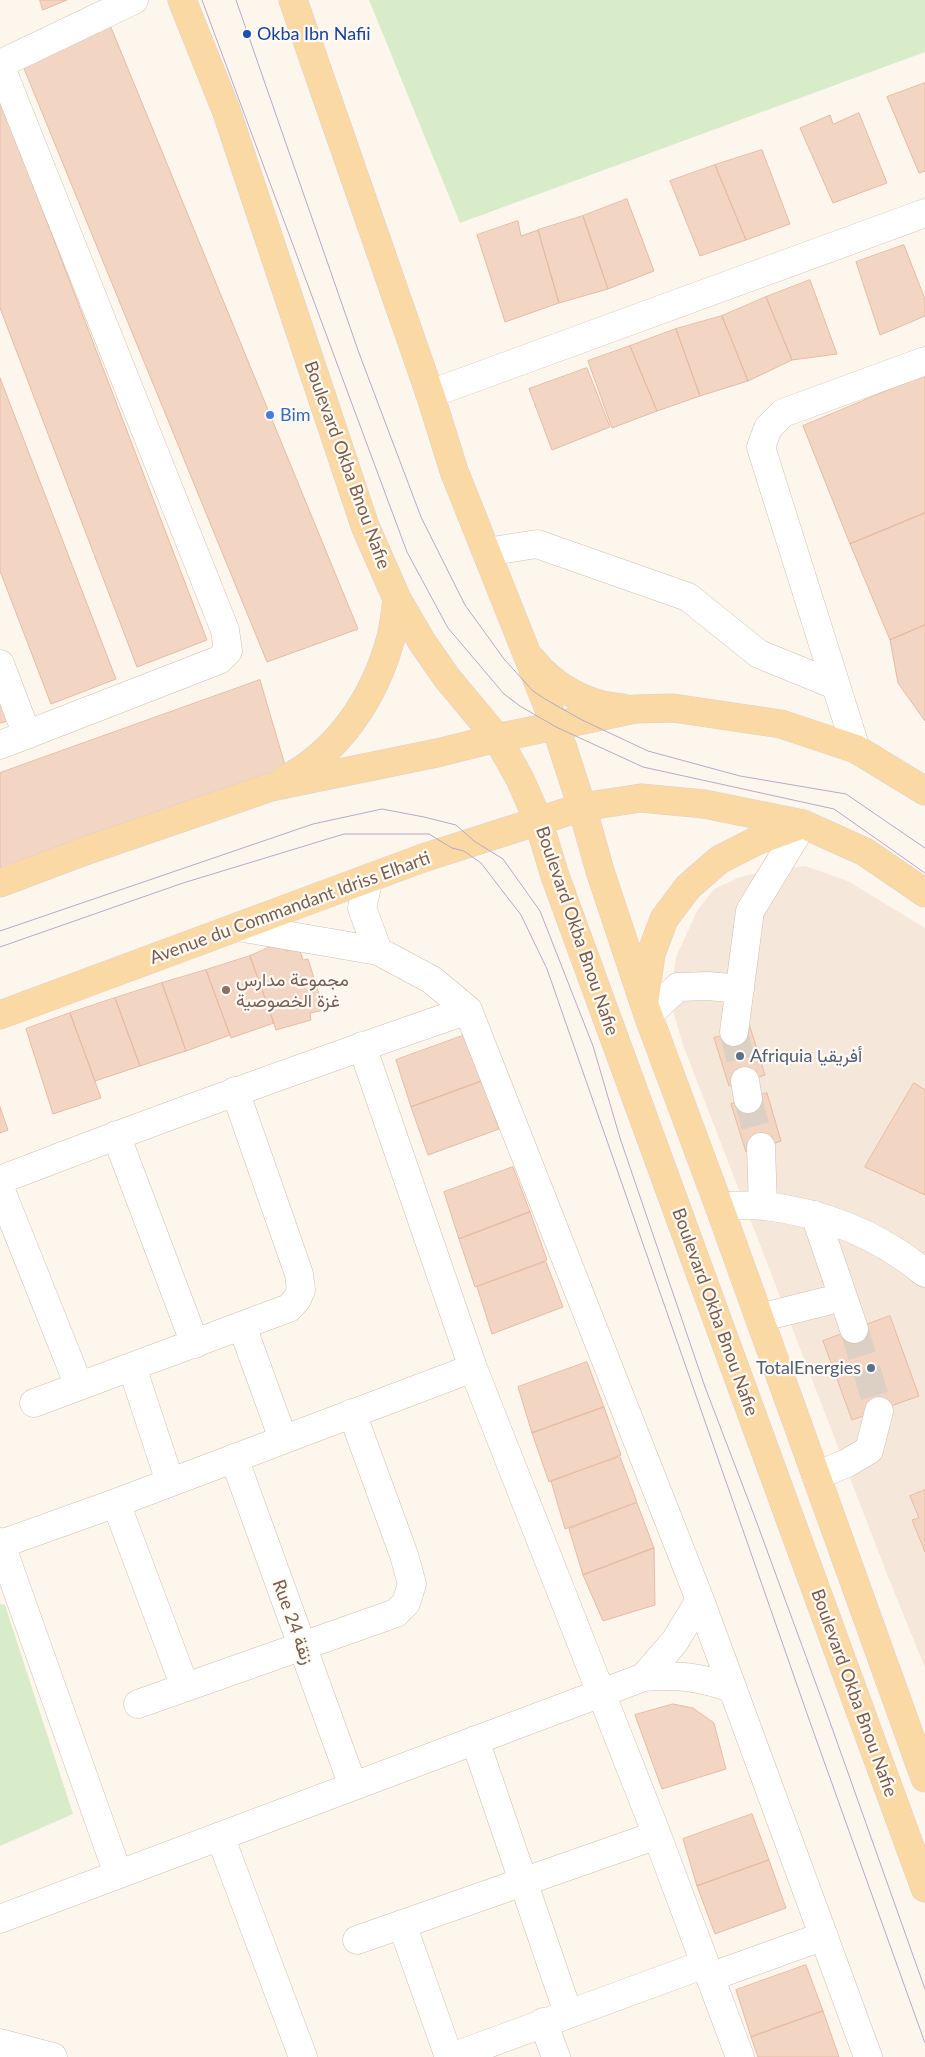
<!DOCTYPE html>
<html>
<head>
<meta charset="utf-8">
<style>
	body { margin:0 }
	canvas { display:block; background:#fdf6ec }
</style>
</head>
<body>
<canvas width="925" height="2057"></canvas>
<script>
const c = document.querySelector('canvas').getContext('2d');
c.lineJoin = 'round';
function fill(path, color) { c.fillStyle = color; c.fill(path, 'evenodd'); }
function stroke(path, color, width, dash) { c.strokeStyle = color; c.lineWidth = width; c.lineCap = dash ? 'butt' : 'round'; c.setLineDash(dash || []); c.stroke(path); }
function drawText(font, color, halo, rows, align = 'center') {
  c.font = font + ' Lato,Vazirmatn,sans-serif'; c.lineWidth = 4.5; c.setLineDash([]); c.textBaseline = 'middle'; c.strokeStyle = halo; c.fillStyle = color; for (const [text, x, y, turn = 0] of rows) {
    c.save(); c.translate(x, y); c.rotate((+turn || 0) * Math.PI / 180); c.textAlign = isNaN(turn) ? turn : align; if (halo) c.strokeText(text, 0, 0); c.fillText(text, 0, 0); c.restore();
  }
}
fill(new Path2D(`
	M805 866 848 881 925 928V1668L887 1574 683 1045 670 1000 676 957 697 911 714 889 740 877 767 871Z`), '#f5e8da');
fill(new Path2D(`
	M369 0H925V52L460 223Z
	M0 1604 5 1605 73 1814 0 1846Z`), '#d8ecc9');
const building = new Path2D(`
	M40 0H67L43 10Z
	M110 25 358 629 267 662 23 66Z
	M925 83V171L919 173 887 97Z
	M0 99 207 640 137 667 0 308Z
	M859 113 887 183 833 203 800 128 830 115 833 124Z
	M762 150 790 224 746 240 715 165Z
	M715 165 746 240 700 256 670 181Z
	M627 199 654 271 608 289 583 216Z
	M583 216 608 289 559 303 538 230Z
	M518 221 521 236 538 230 559 303 505 322 477 235Z
	M904 245 925 299V316L880 335 856 262Z
	M810 280 837 354 792 360 766 297Z
	M766 297 792 360 748 381 722 316Z
	M722 316 748 381 700 396 676 329Z
	M676 329 700 396 657 411 630 346Z
	M630 346 657 411 612 428 588 361Z
	M587 368 610 427 552 450 529 389Z
	M925 375V513L850 544 803 426Z
	M0 378 116 679 51 704 0 571Z
	M925 513V625L890 640 850 544Z
	M925 625V721L898 683 890 640Z
	M260 680 287 772 0 869V773Z
	M0 696 8 721 0 723Z
	M282 942 286 951 299 948 303 960 308 959 324 1010 310 1013 311 1020 276 1030 250 956Z
	M250 956 274 1023 231 1038 206 970Z
	M206 970 230 1035 186 1051 162 983Z
	M162 983 186 1051 140 1066 115 998Z
	M115 998 140 1066 95 1081 70 1013Z
	M70 1013 101 1098 53 1114 26 1029Z
	M750 1027 765 1075 729 1086 714 1038Z
	M465 1035 482 1081 411 1107 396 1060Z
	M482 1081 499 1129 428 1155 411 1107Z
	M914 1083 925 1090V1195L865 1167Z
	M767 1093 781 1141 746 1152 731 1104Z
	M0 1107 8 1130 0 1133Z
	M513 1167 530 1212 459 1239 444 1192Z
	M530 1212 547 1260 475 1287 459 1239Z
	M546 1262 563 1307 492 1334 477 1287Z
	M890 1316 919 1396 852 1420 823 1341Z
	M587 1362 604 1407 532 1433 518 1387Z
	M604 1407 621 1455 549 1482 532 1433Z
	M620 1457 637 1502 565 1529 551 1481Z
	M925 1490V1552L912 1520 919 1518 910 1496Z
	M637 1503 654 1548 583 1575 569 1529Z
	M654 1548 655 1605 603 1621 583 1575Z
	M673 1704 693 1708 714 1723 726 1769 662 1789 635 1715Z
	M752 1814 769 1860 697 1886 683 1839Z
	M769 1860 786 1908 715 1934 697 1886Z
	M806 1965 823 2011 751 2037 736 1990Z
	M823 2011 839 2057H758L751 2037Z`);
fill(building, '#f3d5c3');
stroke(building, '#e6bba3', 1);
stroke(new Path2D(`
	M734 1032 745 1081
	M748 1099 761 1147
	M854 1329 879 1411`), '#dcd0c4', 28, [28, 14]);
const minor = new Path2D(`
	M0 64 134 0
	M0 65 225 630 228 651 219 660 0 745
	M430 394 925 213
	M486 552 537 544 688 597 759 654 835 685
	M0 664 27 735
	M856 749 761 447 768 428 783 413 925 361
	M369 878 362 908 378 951
	M238 927 378 951 432 980 468 1010 700 1600 868 2057
	M648 1015 678 987 708 986 740 989
	M734 1032 750 911 803 824
	M362 1046 473 1368 657 1835 740 2057
	M745 1081 748 1099
	M116 1135 195 1344
	M761 1147 763 1206
	M0 1180C155 1120 311 1064 468 1010
	M0 1188 79 1386
	M719 1206C734 1206 750 1204 765 1206 824 1213 879 1235 925 1273
	M815 1215 854 1329
	M759 1318 843 1297
	M242 1326 283 1439
	M132 1367 170 1482
	M34 1403 289 1308 297 1299 301 1290 299 1274 235 1091
	M234 1458 353 1786
	M816 1476 847 1463 869 1450 879 1411
	M116 1503 185 1687
	M0 1542 118 1874
	M1 1544 116 1503 473 1368
	M644 1677 675 1641 700 1600
	M138 1704 396 1613 406 1603 412 1584 404 1555 352 1413
	M475 1740 568 2013
	M220 1836 303 2057
	M0 1919 644 1677C676 1674 702 1677 733 1689
	M402 1924 449 2057
	M357 1940 657 1835
	M710 1977 824 1936
	M543 2022 556 2057
	M0 2043 53 2057
	M452 2057 705 1964`);
const major = new Path2D(`
	M182 0 226 110 365 526 397 599 422 642 447 678 497 738 520 779 538 820 555 876 925 1888
	M293 0 430 394 454 471 556 727 582 807 600 871 648 1015 719 1206 925 1778
	M533 661C554 688 589 706 623 708
	M286 779C339 751 374 698 390 641 394 627 395 612 397 599
	M0 883 85 851 271 787 437 753 497 738 635 709 673 708 781 724 856 749 925 791
	M645 997 651 954 664 919 688 887 719 860 756 841 803 824
	M0 1015 423 858 582 807 641 798 704 804 803 824 865 852 925 893`);
stroke(minor, '#d1beb0', 29);
stroke(major, '#dad1cd', 29);
stroke(minor, '#fff', 28);
stroke(major, '#fbd9a5', 28);
stroke(new Path2D(`
	M202 0 407 552 448 628 504 694 520 706 556 727 643 767 834 809 925 873
	M236 0 359 353 421 517 465 605 504 659 533 691 545 699 582 720 648 751 740 776 846 794 925 848
	M0 931 313 824 382 809 424 817 456 825 474 841 503 859 540 911 593 1046 620 1138 705 1387 754 1515 826 1711 925 1989
	M0 947 183 883 344 834H429L452 848 464 851 481 863 521 915 547 969 811 1725 925 2043`), '#b9a8c9', 1);
for (const [x, y, r, color] of [
	[247,34,5,"#1a4fb4"],
	[270,415,5,"#3f7fe0"],
	[226,990,5,"#8d6e63"],
	[740,1056,5,"#5c6f8a"],
	[871,1368,5,"#5c6f8a"]
]) { const dot = new Path2D(); dot.arc(x, y, r, 0, 2 * Math.PI); c.fillStyle = color; c.fill(dot); stroke(dot, '#fffaf3', 2); }
drawText('18px', '#164399', '#fffaf3', [
	["Okba Ibn Nafii",257,34]
], 'left');
drawText('18px', '#366cbe', '#fffaf3', [
	["Bim",280,415]
], 'left');
drawText('18px', '#7a5c4d', '#fffaf3', [
	["Boulevard Okba Bnou Nafie",347,465,70],
	["Avenue du Commandant Idriss Elharti",290,908,-20],
	["Boulevard Okba Bnou Nafie",577,931,71],
	["Boulevard Okba Bnou Nafie",715,1312,70],
	["Rue 24 زنقة",293,1622,70],
	["Boulevard Okba Bnou Nafie",854,1693,70]
]);
drawText('18px', '#785e54', '#fffaf3', [
	["مجموعة مدارس",236,980],
	["غزة الخصوصية",236,1001]
], 'left');
drawText('18px', '#4e5e75', '#fffaf3', [
	["Afriquia أفريقيا",750,1056],
	["TotalEnergies",861,1368,"right"]
], 'left');
</script>
</body>
</html>
